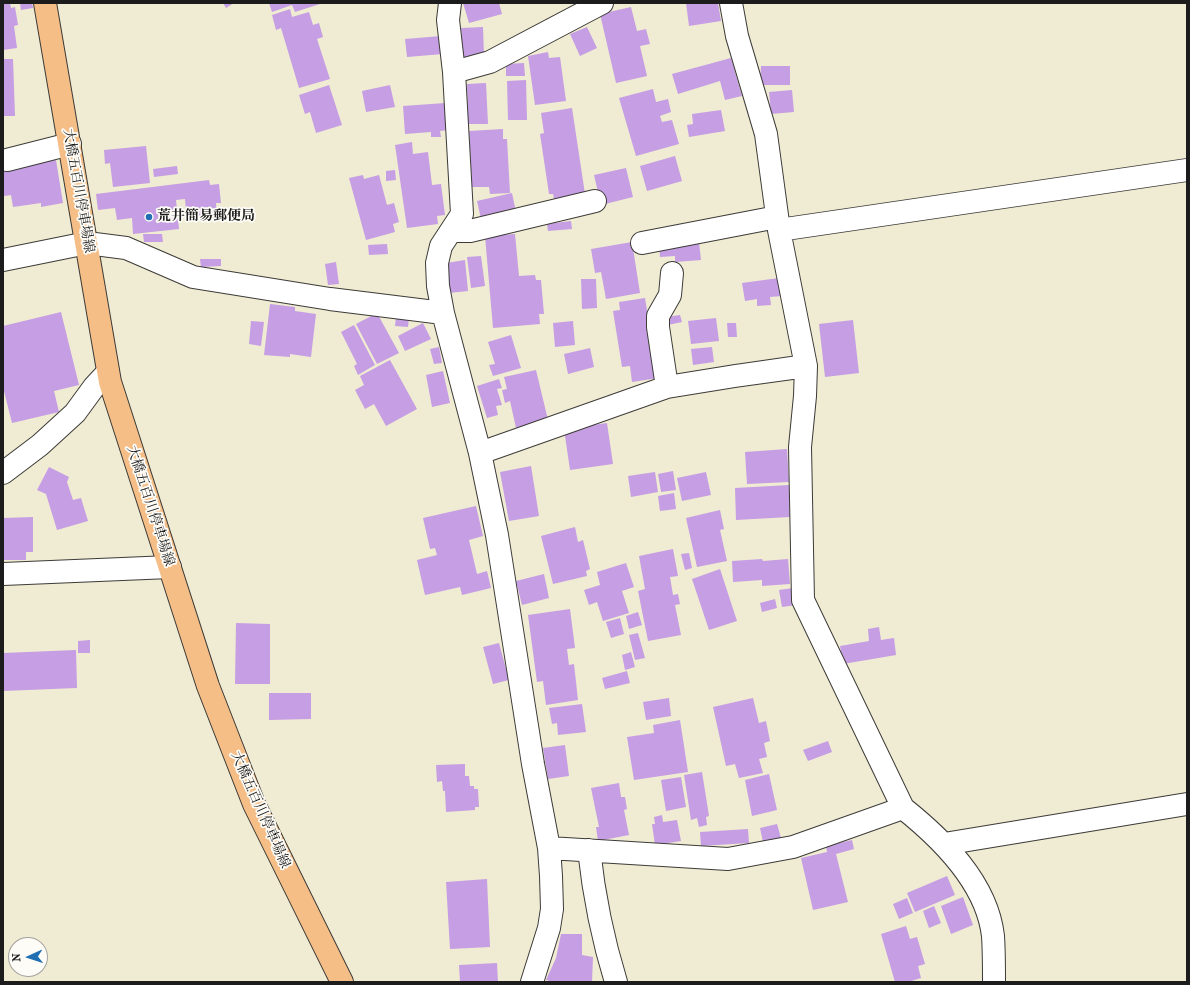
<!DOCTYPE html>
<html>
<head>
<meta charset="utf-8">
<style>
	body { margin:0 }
	#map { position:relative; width:1190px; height:985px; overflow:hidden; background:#f0ebd3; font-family:"IM FELL French Canon",serif }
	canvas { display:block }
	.frame { position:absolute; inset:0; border:4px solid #1c1c1c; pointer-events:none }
	.north { position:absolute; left:8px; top:937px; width:40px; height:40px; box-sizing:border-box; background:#fdfcf7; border:1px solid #a3a29f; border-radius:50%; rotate:267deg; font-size:11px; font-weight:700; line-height:16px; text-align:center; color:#1c1c1c }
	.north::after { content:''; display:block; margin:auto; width:14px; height:18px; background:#1f6fb2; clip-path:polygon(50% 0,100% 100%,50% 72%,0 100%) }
</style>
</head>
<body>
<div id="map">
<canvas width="1190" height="985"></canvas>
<div class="frame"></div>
<div class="north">N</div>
</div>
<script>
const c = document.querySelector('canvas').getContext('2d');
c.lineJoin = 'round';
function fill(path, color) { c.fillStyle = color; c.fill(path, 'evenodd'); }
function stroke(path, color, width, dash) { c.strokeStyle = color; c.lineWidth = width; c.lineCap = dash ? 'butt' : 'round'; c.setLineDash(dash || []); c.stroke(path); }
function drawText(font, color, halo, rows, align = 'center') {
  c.font = font + ' "IM FELL French Canon","Noto Serif JP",serif'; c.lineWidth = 3.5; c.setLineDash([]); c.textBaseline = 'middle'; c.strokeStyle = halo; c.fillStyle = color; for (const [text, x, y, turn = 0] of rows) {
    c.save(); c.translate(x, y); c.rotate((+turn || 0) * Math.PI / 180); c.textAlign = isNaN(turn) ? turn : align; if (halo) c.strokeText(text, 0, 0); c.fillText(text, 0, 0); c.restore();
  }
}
fill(new Path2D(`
	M3 3H10L11 8 15 7 18 25 14 26 17 48 3 50Z
	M20 3H32L33 8 21 10Z
	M223 3H234L226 8Z
	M269 3H323L295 12 292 5 272 12Z
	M463 3H499L502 14 469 23Z
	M686 3H718L721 21 689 26Z
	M631 7 637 31 646 29 650 44 640 46 647 76 616 83 600 14Z
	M290 9 292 17 309 12 313 25 319 23 323 37 317 39 330 79 299 88 281 28 276 30 272 15Z
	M483 27 484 56 463 58 461 28Z
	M587 27 597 48 580 56 570 34Z
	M441 36 443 54 407 57 405 39Z
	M548 52 549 58 560 57 566 101 535 105 528 56Z
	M731 58 742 96 725 100 720 81 678 94 672 74Z
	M3 59H13L15 116H3Z
	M524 63 525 76H506V64Z
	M761 66H790V85H760Z
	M526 80 527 120H508L507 81Z
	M486 83 488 124H468L467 84Z
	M329 85 342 125 316 133 310 112 305 114 299 95Z
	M390 85 395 107 366 112 362 91Z
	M653 89 656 102 668 99 671 112 660 116 662 122 672 120 679 144 636 156 619 98Z
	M792 90 794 112 771 114 769 92Z
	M445 103 448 130 440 131 441 137H431V132L405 134 403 106Z
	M572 108 585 194 554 199 553 194H549L540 134 544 133 541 113Z
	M721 110 725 131 689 137 687 125 693 124 692 114Z
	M503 129V139H507L510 193 490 194 489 187H472L469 131Z
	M412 142 413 154 428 152 432 185 441 184 445 215 437 216 438 224 407 228 395 145Z
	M146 146 150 183 113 187 110 163 105 164 104 150Z
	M675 156 682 181 647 191 640 166Z
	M56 160 63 203 41 207V203L13 207 11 195 4 196 3 169Z
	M177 166 178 174 154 177 153 169Z
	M626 168 633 197 601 205 594 175Z
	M395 170 396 180 386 181V171Z
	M363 175 364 179 379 175 387 205 394 203 399 222 393 224 395 232 366 240 349 178Z
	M209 180 210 185 219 184 221 203H216L217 218 187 221 185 199 176 200 179 229 133 234 132 218 117 220 115 208 98 210 96 194Z
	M512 193 516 212 481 219 477 201Z
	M571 221 572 229 548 231 547 224Z
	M143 234H162L163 242H144Z
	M515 234 519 276 535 275 536 280H541L544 314H539L540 324 493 328 485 236Z
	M632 242 640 293 606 299 601 272 595 273 591 249Z
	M699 242 701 260 675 262V256L660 257 659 244Z
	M387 244 388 254 369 255 368 245Z
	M481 256 485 286 471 288 467 257Z
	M200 259H221V266L201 267Z
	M465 260 468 291 449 293 446 263Z
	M336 262 339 284 328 285 325 264Z
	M779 278 782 296 770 297 771 305 757 306V299L745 301 742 283Z
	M581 279H596L597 308 582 309Z
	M645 298 658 378 632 382 630 366 622 367 613 311 620 310 619 302Z
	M270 304 295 307V311L316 314 311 357 290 354V357L264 355Z
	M61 312 79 385 54 391 59 412 12 423 3 387V326Z
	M377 313 399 353 377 364 356 324Z
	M680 315 682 322 668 325 667 317Z
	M396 317 409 318 408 327 395 326Z
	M716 318 719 341 691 344 688 321Z
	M853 320 859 373 825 377 819 324Z
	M251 321 264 322 261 346 249 344Z
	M573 321 575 345 555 347 553 323Z
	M423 323 431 339 405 351 398 336Z
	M727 323H736L737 337H728Z
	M354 325 375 365 358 375 354 366 357 364 341 332Z
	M511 335 521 368 493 376 489 365 495 364 488 342Z
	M439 347 442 363 434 364 430 349Z
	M712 347 714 362 693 365 691 349Z
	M590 348 594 367 568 374 564 354Z
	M390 360 417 409 386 426 374 404 365 409 355 390 364 385 360 376Z
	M536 370 548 420 516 428 510 401 505 403 502 390 507 389 504 377Z
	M443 371 450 403 432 407 426 375Z
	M499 379 502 388 497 389 502 405 496 406 498 415 487 418 477 386Z
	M607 423 613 464 570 470 564 429Z
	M787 449 789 482 747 484 745 452Z
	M531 466 539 516 509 521 500 472Z
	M49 467 69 477 67 482 73 500 81 498 88 521 57 530 46 494 37 490Z
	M673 471 676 490 661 492 658 474Z
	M655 472 658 492 631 497 628 476Z
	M706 472 711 495 682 501 677 478Z
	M789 485 790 517 736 520 735 488Z
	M674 493 676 509 660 511 658 496Z
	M476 506 483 536 469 540 477 574 487 571 491 588 462 595 460 587 425 595 417 560 437 555 435 548 430 549 423 518Z
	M720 510 724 529 720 530 727 561 697 567 686 518Z
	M33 517V552H26V560H3V518Z
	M575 527 578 542 583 540 590 569 586 571 587 576 553 584 541 536Z
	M673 549 678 576 670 577 673 595 678 594 680 604 675 605 681 635 648 641 638 591 645 589 639 556Z
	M689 553 692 568 685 570 681 554Z
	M762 559 763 561 788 559 790 584 762 586V580L733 582 732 561Z
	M626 563 634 587 622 591 629 613 603 621 597 602 589 605 584 590 600 585 597 572Z
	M720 569 737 621 709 630 692 579Z
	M544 574 549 598 522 605 516 581Z
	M793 588 796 605 782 607 779 590Z
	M775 599 777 608 762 612 760 603Z
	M570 609 575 648 567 649 569 665 574 664 578 700 546 705 543 681 537 682 528 615Z
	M638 612 642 625 629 629 626 616Z
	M620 618 624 634 611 638 606 622Z
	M236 623 270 624V684H235Z
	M879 627 881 640 894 638 896 655 843 664 840 646 869 641 868 629Z
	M638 633 645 658 635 660 629 635Z
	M90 640V653H78V641Z
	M499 643 509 680 493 684 483 647Z
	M76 650 77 688 3 691V653Z
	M631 652 635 667 625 670 622 655Z
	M627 671 630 683 605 689 602 678Z
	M269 693H311V719L269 720Z
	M669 698 671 716 646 720 643 702Z
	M753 698 759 723 766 721 770 741 764 743 767 757 759 759 763 773 739 778 735 764 726 766 713 707Z
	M582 704 586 732 558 735 557 723 552 724 549 708Z
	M680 720 688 772 634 780 627 737 654 733 653 725Z
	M828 741 832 752 808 761 803 750Z
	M565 745 569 776 548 779 543 748Z
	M465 764V776H469L470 786H474V789H478L479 807H475V810L446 812 445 791H443L442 781 437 782 436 765Z
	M702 772 709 816 706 817 707 825 699 827 697 818 691 820 684 775Z
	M769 774 777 810 752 816 745 780Z
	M681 777 686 807 666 811 661 780Z
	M619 783 621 797H625L627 809 624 810 629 835 598 841 596 827H599L591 788Z
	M662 815 663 822 677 820 681 841 655 845 652 824H655L654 817Z
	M777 824 781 838 763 842 760 828Z
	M748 829 749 843 701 846 700 832Z
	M852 840 854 849 836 854 848 902 813 910 801 858 827 852 826 846Z
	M947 876 955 895 915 912 907 893Z
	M487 879 490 947 450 949 446 882Z
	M963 897 973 925 951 934 941 906Z
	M907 898 913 913 899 919 893 904Z
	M934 906 941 923 929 928 923 911Z
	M906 926 910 939 917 937 925 964 918 966 921 978 908 982H895L881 934Z
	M561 934H582V955L593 957 592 982H553L546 980 556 958Z
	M497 963 498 982H460L459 965Z`), '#c59ee3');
const minor = new Path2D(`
	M450 3 448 20 454 72
	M731 3 737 36 766 134 779 230 806 366 805 396 800 447 803 600 903 808C942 839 987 883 993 936 994 951 994 967 994 982
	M7 160 70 144
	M779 230 1187 170
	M451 231H470L595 201
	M642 243 777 217
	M3 260 87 243 126 248 193 277 330 299 443 313 480 453 497 535 533 764 549 848 551 876 552 909 549 928 532 982
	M443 313 438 286 437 263 441 246 462 214 454 72 490 62 602 3
	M667 387 658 327V316L670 295 672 273
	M480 453 667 387 735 376 806 366
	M3 473 40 445 75 413 94 387 108 372
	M3 574 170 567
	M944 844 1187 804
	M549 848 728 859 793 847 903 808
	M589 850C594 896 602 937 616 982`);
const major = new Path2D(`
	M45 3 110 382 208 686 254 804 342 982`);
stroke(minor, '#3c3b37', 24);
stroke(major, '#3c3b37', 24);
stroke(minor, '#fff', 22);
stroke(major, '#f6be87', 22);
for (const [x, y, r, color] of [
	[149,217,4,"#1f6fb2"]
]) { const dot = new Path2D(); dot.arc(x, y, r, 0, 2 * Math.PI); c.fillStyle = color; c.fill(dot); stroke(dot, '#fdfcf7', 1.5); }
drawText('14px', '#1c1c1c', '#fdfcf7', [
	["大橋五百川停車場線",78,191,80],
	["大橋五百川停車場線",150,506,72],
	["大橋五百川停車場線",260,810,66]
]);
drawText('bold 14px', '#1c1c1c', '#fdfcf7', [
	["荒井簡易郵便局",157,217]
], 'left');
</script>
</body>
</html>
